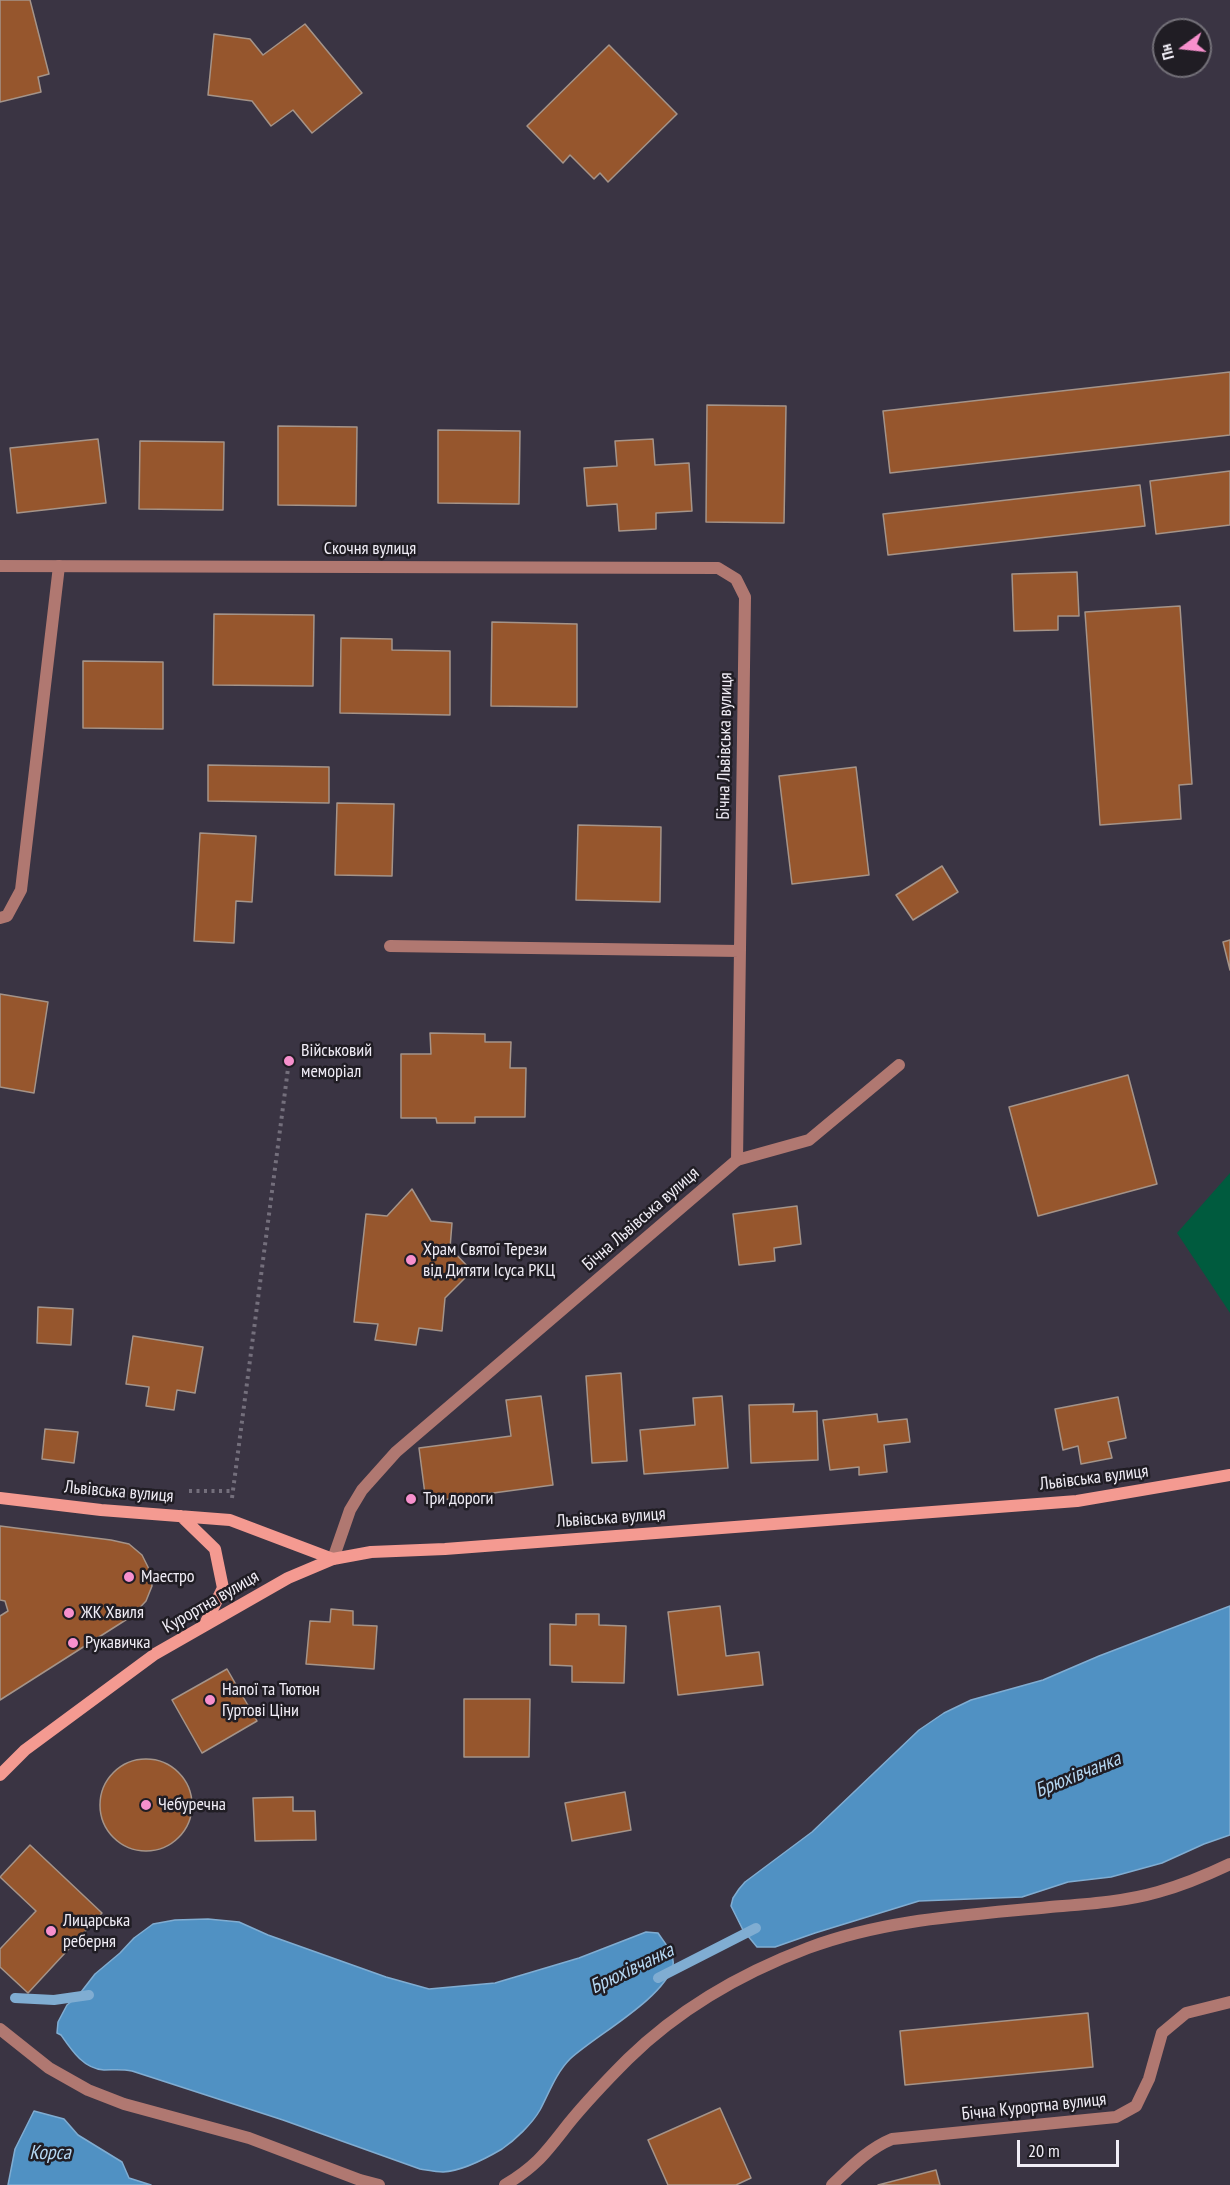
<!DOCTYPE html>
<html>
<head>
<meta charset="utf-8">
<style>
	body { margin:0 }
	#map { position:relative; width:1230px; height:2185px; overflow:hidden; background:#3a3443; font-family:"PT Sans Narrow",sans-serif }
	canvas { display:block }
	.north { position:absolute; left:1152px; top:18px; width:60px; height:60px; box-sizing:border-box; background:#201d24; border:2px solid #737078; border-radius:50%; rotate:255deg; font-size:16px; font-weight:700; line-height:24px; text-align:center; color:#f0edf6 }
	.north::after { content:''; display:block; margin:auto; width:21px; height:27px; background:#f790cd; clip-path:polygon(50% 0,100% 100%,50% 72%,0 100%) }
	.scale { position:absolute; left:1017px; top:2140px; width:102px; height:27px; box-sizing:border-box; border:3px solid #f0edf6; border-top:0; padding-left:8px; font-size:18px; line-height:21px; white-space:nowrap; color:#f0edf6; -webkit-text-stroke:4px #201d24; paint-order:stroke }
</style>
</head>
<body>
<div id="map">
<canvas width="1230" height="2185"></canvas>
<div class="north">Пн</div>
<div class="scale">20 m</div>
</div>
<script>
const c = document.querySelector('canvas').getContext('2d');
c.lineJoin = 'round';
function fill(path, color) { c.fillStyle = color; c.fill(path, 'evenodd'); }
function stroke(path, color, width, dash) { c.strokeStyle = color; c.lineWidth = width; c.lineCap = dash ? 'butt' : 'round'; c.setLineDash(dash || []); c.stroke(path); }
function drawText(font, color, halo, rows, align = 'center') {
  c.font = font + ' "PT Sans Narrow",sans-serif'; c.lineWidth = 5; c.setLineDash([]); c.textBaseline = 'middle'; c.strokeStyle = halo; c.fillStyle = color; for (const [text, x, y, turn = 0] of rows) {
    c.save(); c.translate(x, y); c.rotate((+turn || 0) * Math.PI / 180); c.textAlign = isNaN(turn) ? turn : align; if (halo) c.strokeText(text, 0, 0); c.fillText(text, 0, 0); c.restore();
  }
}
fill(new Path2D(`
	M1230 1173V1313L1177 1233Z`), '#005b3e');
const water = new Path2D(`
	M1230 1606V1835L1204 1844 1162 1863 1111 1877 1068 1882 1022 1897 919 1901 815 1933 775 1947H757L743 1930 731 1906 733 1898 739 1889 745 1882 812 1832 919 1730 944 1713 971 1700 1043 1680 1099 1656Z
	M208 1919 239 1922 268 1935 386 1977 429 1989 495 1983 579 1958 646 1932 658 1933C664 1942 675 1954 673 1965 664 1999 596 2035 570 2059 556 2073 549 2093 540 2110 532 2124 515 2140 502 2149 485 2159 463 2171 443 2172 435 2172 427 2170 420 2169L283 2120 132 2071C122 2069 114 2070 104 2070 84 2069 72 2051 61 2035L57 2033 58 2022 67 2005 78 1996 95 1974 120 1953 134 1938 153 1924 175 1920Z
	M34 2111 64 2119 78 2135 122 2162 129 2178 151 2185H8L15 2149Z`);
fill(water, '#5091c3');
stroke(water, '#80add2', 1.5);
stroke(new Path2D(`
	M658 1978 756 1928
	M15 1998 54 2000 89 1995`), '#80add2', 10);
const building = new Path2D(`
	M0 0H30L49 74 38 77 41 92 0 102Z
	M305 24 362 93 312 133 293 110 271 126 252 101 208 95 214 34 250 39 263 55Z
	M609 45 677 114 608 182 600 173 594 179 570 155 563 163 527 126Z
	M1230 372V435L890 473 883 411Z
	M707 405 786 406 784 523 706 522Z
	M278 426 357 427 356 506 278 505Z
	M438 430 520 431 519 504 438 503Z
	M98 439 106 503 17 513 10 448Z
	M653 439 655 465 689 463 692 511 656 513V529L619 531 617 504 587 506 584 468 617 466 615 441Z
	M140 441 224 442 223 510 139 509Z
	M1230 471V525L1156 534 1150 481Z
	M1140 485 1145 526 888 555 883 514Z
	M1077 572 1079 616H1058V630L1014 631 1012 574Z
	M1180 606 1192 784 1179 785 1181 819 1100 825 1085 612Z
	M214 614 314 615 313 686 213 685Z
	M492 622 577 624V707L491 706Z
	M341 638 392 639V650L450 651V715L340 713Z
	M83 661 163 662V729L83 728Z
	M208 765 329 767V803L208 801Z
	M856 767 869 875 792 884 779 776Z
	M337 803 394 804 392 876 335 875Z
	M578 825 661 827 660 902 576 900Z
	M200 833 256 836 252 902 236 901 234 943 194 941Z
	M942 866 958 892 913 920 896 895Z
	M1230 940V970L1223 942Z
	M0 994 48 1002 34 1093 0 1087Z
	M430 1033 485 1034V1042H511L510 1068H526L525 1117H475V1123H437L436 1118H401V1054H431Z
	M1128 1075 1157 1184 1038 1216 1009 1107Z
	M412 1189 431 1221 452 1223 450 1248 472 1271 445 1298 442 1331 419 1328 416 1345 375 1340 378 1324 354 1322 366 1214 387 1216Z
	M797 1206 801 1244 774 1248 775 1261 739 1265 733 1214Z
	M38 1307 73 1309 71 1345 37 1343Z
	M133 1336 203 1347 195 1393 177 1390 174 1410 146 1406 149 1387 126 1384Z
	M621 1373 627 1461 592 1463 586 1376Z
	M541 1396 553 1485 426 1502 419 1448 511 1436 506 1400Z
	M722 1396 728 1468 644 1474 640 1430 695 1425 693 1398Z
	M1118 1397 1126 1438 1108 1442 1112 1458 1081 1464 1078 1446 1063 1450 1055 1409Z
	M794 1404 793 1412 817 1411 818 1460 751 1463 749 1405Z
	M877 1414 878 1422 907 1419 910 1442 884 1445 887 1472 859 1475V1467L830 1470 823 1420Z
	M45 1429 78 1432 74 1463 42 1459Z
	M0 1526 111 1540 129 1544 142 1555 149 1569 152 1586 146 1601 132 1616 0 1700V1616L8 1611 5 1601 0 1600Z
	M720 1606 726 1656 759 1652 763 1685 678 1695 668 1612Z
	M331 1609 353 1611V1625L377 1626 374 1669 306 1664 310 1621 330 1622Z
	M576 1614H599V1625L626 1626 624 1683 572 1682V1666L550 1665V1624L576 1625Z
	M227 1669 257 1721 202 1753 172 1700Z
	M464 1699H530L529 1757H464Z
	M100 1805a46 46 0 1 1 92 0a46 46 0 1 1-92 0Z
	M625 1792 631 1830 572 1841 565 1803Z
	M293 1797V1811H315L316 1840 255 1841 253 1798Z
	M30 1845 102 1913 28 1993 0 1967V1949L36 1911 0 1877Z
	M1088 2013 1093 2067 905 2085 900 2031Z
	M720 2108 751 2178 736 2185H668L648 2140Z
	M936 2170 940 2185H878Z`);
fill(building, '#96562d');
stroke(building, '#a59489', 1.5);
stroke(new Path2D(`
	M189 1491H233
	M232 1498 289 1061`), '#746f7c', 4, [3, 4.5]);
stroke(new Path2D(`
	M0 918 7 916 21 890 59 566
	M737 1160 809 1140 899 1065
	M0 2029 49 2068 88 2090 124 2104 249 2138 360 2180 379 2185
	M505 2185C538 2165 546 2152 569 2123 587 2101 608 2079 628 2059 679 2009 742 1973 808 1948 885 1919 969 1915 1050 1907 1086 1904 1123 1902 1158 1892 1183 1885 1207 1875 1230 1864`), '#b07871', 12);
stroke(new Path2D(`
	M0 566 718 568 736 579 745 597 737 1160 396 1452 362 1490 350 1510 333 1559
	M390 946 740 951
	M832 2185C851 2167 868 2149 892 2139L1116 2117 1136 2106 1149 2079 1162 2033 1186 2013 1230 2002`), '#b07871', 12);
stroke(new Path2D(`
	M0 1498 101 1510 230 1520 333 1559 371 1552 445 1549 1077 1501 1230 1475
	M181 1516 215 1549 223 1588 204 1626
	M0 1775 25 1750 155 1654 288 1578 333 1559`), '#f49a91', 12);
for (const [x, y, r, color] of [
	[289,1061,6,"#f790cd"],
	[411,1260,6,"#f790cd"],
	[411,1499,6,"#f790cd"],
	[129,1577,6,"#f790cd"],
	[69,1613,6,"#f790cd"],
	[73,1643,6,"#f790cd"],
	[210,1700,6,"#f790cd"],
	[146,1805,6,"#f790cd"],
	[51,1931,6,"#f790cd"]
]) { const dot = new Path2D(); dot.arc(x, y, r, 0, 2 * Math.PI); c.fillStyle = color; c.fill(dot); stroke(dot, '#201d24', 2); }
drawText('18px', '#f0edf6', '#201d24', [
	["Скочня вулиця",370,549],
	["Бічна Львівська вулиця",725,746,-89],
	["Бічна Львівська вулиця",641,1219,-41],
	["Львівська вулиця",1094,1478,-7],
	["Львівська вулиця",119,1492,5],
	["Львівська вулиця",611,1518,-4],
	["Курортна вулиця",211,1602,-30],
	["Бічна Курортна вулиця",1034,2107,-6]
]);
drawText('18px', '#f0edf6', '#201d24', [
	["Військовий",301,1051],
	["меморіал",301,1072],
	["Храм Святої Терези",423,1250],
	["від Дитяти Ісуса РКЦ",423,1271],
	["Три дороги",423,1499],
	["Маестро",141,1577],
	["ЖК Хвиля",81,1613],
	["Рукавичка",85,1643],
	["Напої та Тютюн",222,1690],
	["Гуртові Ціни",222,1711],
	["Чебуречна",158,1805],
	["Лицарська",63,1921],
	["реберня",63,1942]
], 'left');
drawText('italic 20px', '#b5d7f2', '#201d24', [
	["Брюхівчанка",1078,1775,-22],
	["Брюхівчанка",632,1969,-26],
	["Корса",50,2153]
]);
</script>
</body>
</html>
